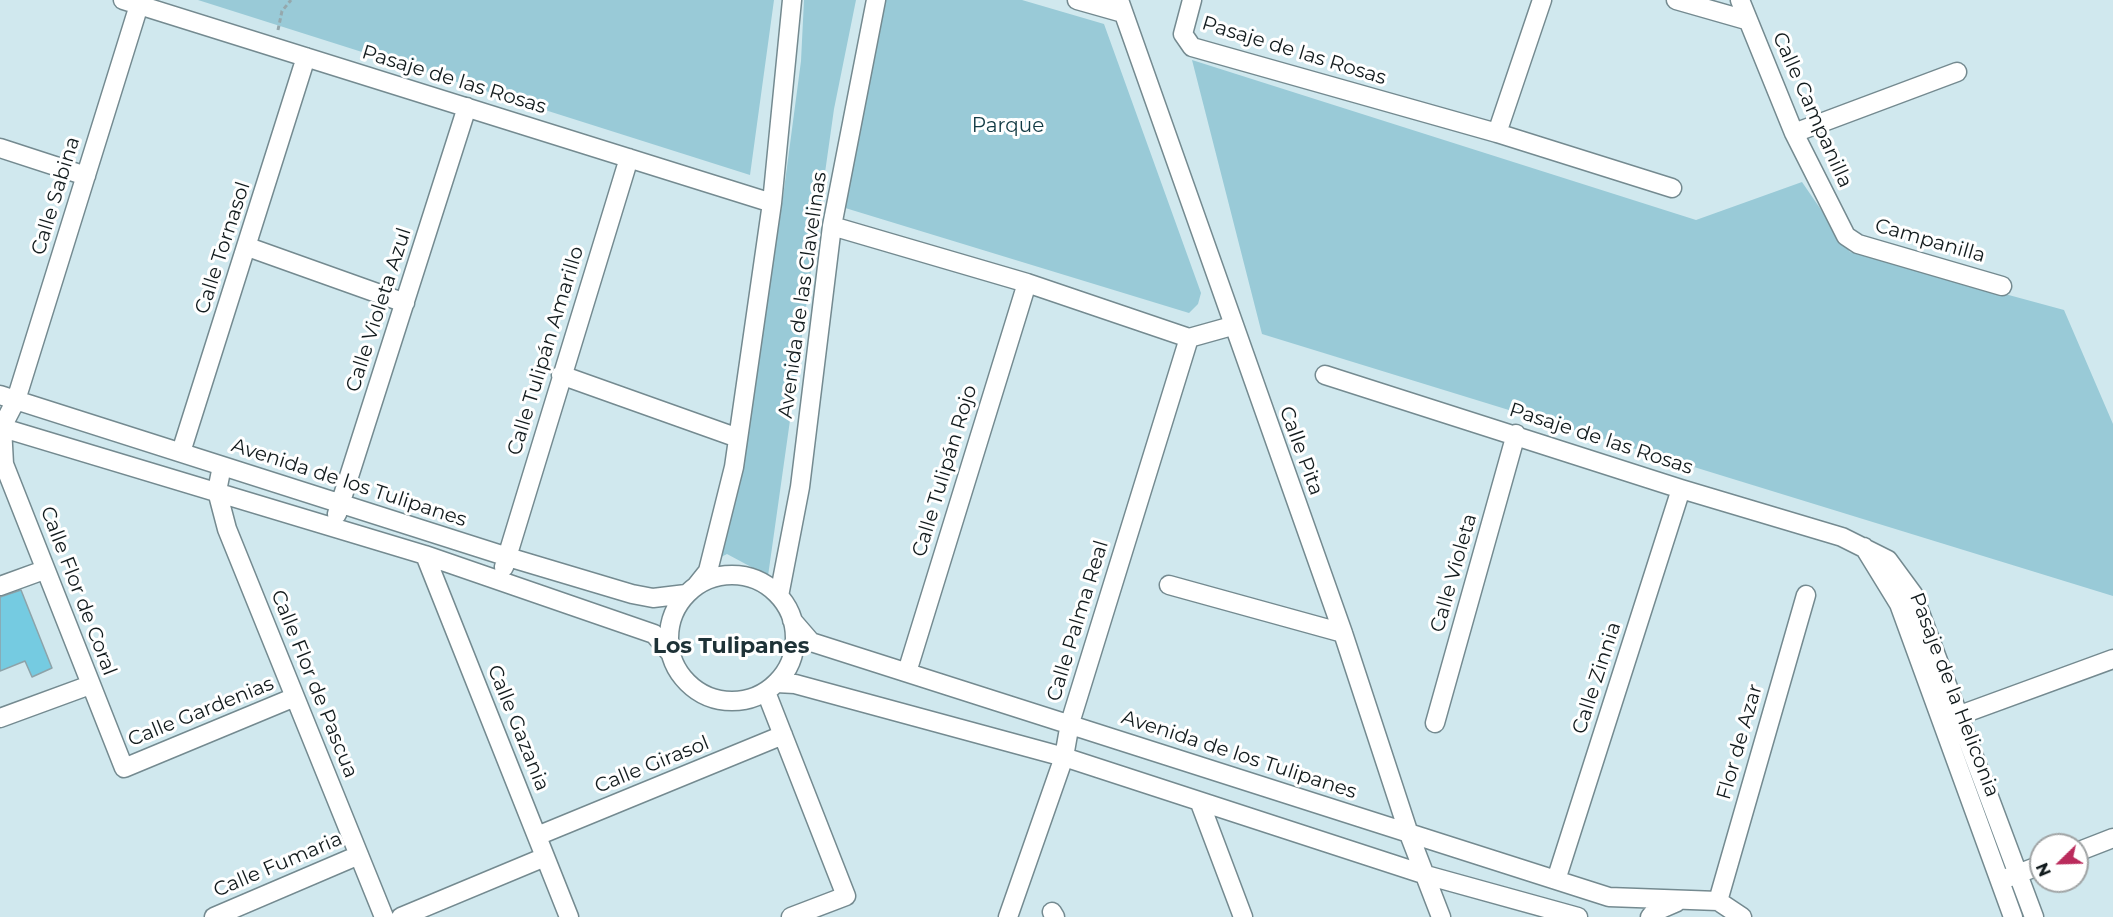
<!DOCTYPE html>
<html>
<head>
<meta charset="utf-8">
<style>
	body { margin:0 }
	#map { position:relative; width:2113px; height:917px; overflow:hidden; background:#d0e8ee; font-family:Montserrat,sans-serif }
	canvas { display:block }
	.north { position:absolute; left:2029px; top:833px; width:60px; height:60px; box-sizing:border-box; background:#fff; border:2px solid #a0a4a5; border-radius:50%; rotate:247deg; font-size:16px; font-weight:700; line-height:24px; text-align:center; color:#121b1d }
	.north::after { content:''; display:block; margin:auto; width:21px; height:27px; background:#ba2b5c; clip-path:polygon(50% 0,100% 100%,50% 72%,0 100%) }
</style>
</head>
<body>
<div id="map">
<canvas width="2113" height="917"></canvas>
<div class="north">N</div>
</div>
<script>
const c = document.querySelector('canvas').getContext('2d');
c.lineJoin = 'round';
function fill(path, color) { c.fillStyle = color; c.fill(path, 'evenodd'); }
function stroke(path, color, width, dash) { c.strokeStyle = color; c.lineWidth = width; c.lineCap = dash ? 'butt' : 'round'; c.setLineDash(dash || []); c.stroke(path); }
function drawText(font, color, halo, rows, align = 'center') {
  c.font = font + ' Montserrat,sans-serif'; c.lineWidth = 6; c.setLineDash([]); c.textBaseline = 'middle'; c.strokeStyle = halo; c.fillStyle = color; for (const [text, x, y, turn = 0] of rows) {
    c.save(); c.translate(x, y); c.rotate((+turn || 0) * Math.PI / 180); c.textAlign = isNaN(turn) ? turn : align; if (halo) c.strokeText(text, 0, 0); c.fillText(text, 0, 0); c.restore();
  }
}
fill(new Path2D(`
	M198 0H774L750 175Z
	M804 0H856L834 109 768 576 727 554 717 559 747 438 783 197 801 61Z
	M879 0H1022L1104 24 1201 293 1198 304 1189 313 842 207Z
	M1192 60 1696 220 1802 182 1850 252 2064 310 2113 424V596L1262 334Z`), '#99cad7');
const building = new Path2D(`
	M21 590 52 668 32 677 25 661 0 671V597Z`);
fill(building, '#75cbe1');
stroke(building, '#8da3a9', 1.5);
const minor = new Path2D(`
	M123 0 772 203
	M1077 0 1123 13
	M1119 0 1343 633 1409 834 1441 917
	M1192 0 1183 34 1192 47 1497 133 1672 188
	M1676 0 1746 20
	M1740 0 1794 133 1846 236 1858 244 2002 286
	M139 5 16 400 2 427 4 464 124 768 295 697
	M1497 133 1542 0
	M1794 133 1957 72
	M0 148 86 176
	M832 226 1027 283 1189 338 1232 326
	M248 247 405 303
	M561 375 738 438
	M1325 375 1681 489 1842 537 1888 560 1913 594 2034 917
	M0 395 508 557 632 594 653 598 686 594
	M0 427 425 555 654 634 671 654
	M181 452 306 57
	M222 466 217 491 227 529 384 917
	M337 514 467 107
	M1864 547 1899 604 2013 917
	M425 555 569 917
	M504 567 629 158
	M669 638a63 63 0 1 1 126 0a63 63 0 1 1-126 0Z
	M1169 585 1343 633
	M0 586 44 570
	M696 586 708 571 734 467 772 203 792 0
	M779 596 800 487 832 226 876 0
	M792 620 811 642 1609 897 1718 901 1742 917
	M907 672 1027 283
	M776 683 795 684 1064 757 1426 875 1578 917
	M766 692 846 896 791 917
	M0 718 90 685
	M1949 719 2113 659
	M1435 723 1516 434
	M1200 803 1243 917
	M537 836 783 735
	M2077 852 2113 838
	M2007 878 2041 865
	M1556 880 1681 489
	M1718 901 1806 595
	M1052 912 1055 917
	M214 917 359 855
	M401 917 545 857
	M1008 917 1064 757 1070 723 1189 338
	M1650 917 1654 912 1677 902`);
stroke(minor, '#748a90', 21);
stroke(new Path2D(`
	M278 30 282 11 291 0`), '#95a8ad', 3, [4.5, 3]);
stroke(minor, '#fff', 18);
drawText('20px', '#121b1d', '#fff', [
	["Pasaje de las Rosas",1294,51,17],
	["Pasaje de las Rosas",454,80,17],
	["Calle Campanilla",1812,110,66],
	["Calle Sabina",56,196,-73],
	["Campanilla",1930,241,16],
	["Calle Tornasol",223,248,-72],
	["Avenida de las Clavelinas",803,295,-82],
	["Calle Violeta Azul",379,310,-72],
	["Calle Tulipán Amarillo",546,351,-73],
	["Pasaje de las Rosas",1601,439,18],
	["Calle Pita",1301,451,70],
	["Calle Tulipán Rojo",945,471,-73],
	["Avenida de los Tulipanes",349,483,18],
	["Calle Violeta",1454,573,-74],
	["Calle Flor de Coral",78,591,69],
	["Calle Palma Real",1078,621,-73],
	["Calle Zinnia",1597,678,-72],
	["Calle Flor de Pascua",314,684,68],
	["Pasaje de la Heliconia",1954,695,69],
	["Calle Gardenias",201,712,-22],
	["Calle Gazania",518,728,68],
	["Flor de Azar",1740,742,-74],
	["Avenida de los Tulipanes",1239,755,18],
	["Calle Girasol",652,765,-22],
	["Calle Fumaria",278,865,-23]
]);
drawText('20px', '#123b44', '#fff', [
	["Parque",1008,126]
]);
drawText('bold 22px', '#1e3237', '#fff', [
	["Los Tulipanes",731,647]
]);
</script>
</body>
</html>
